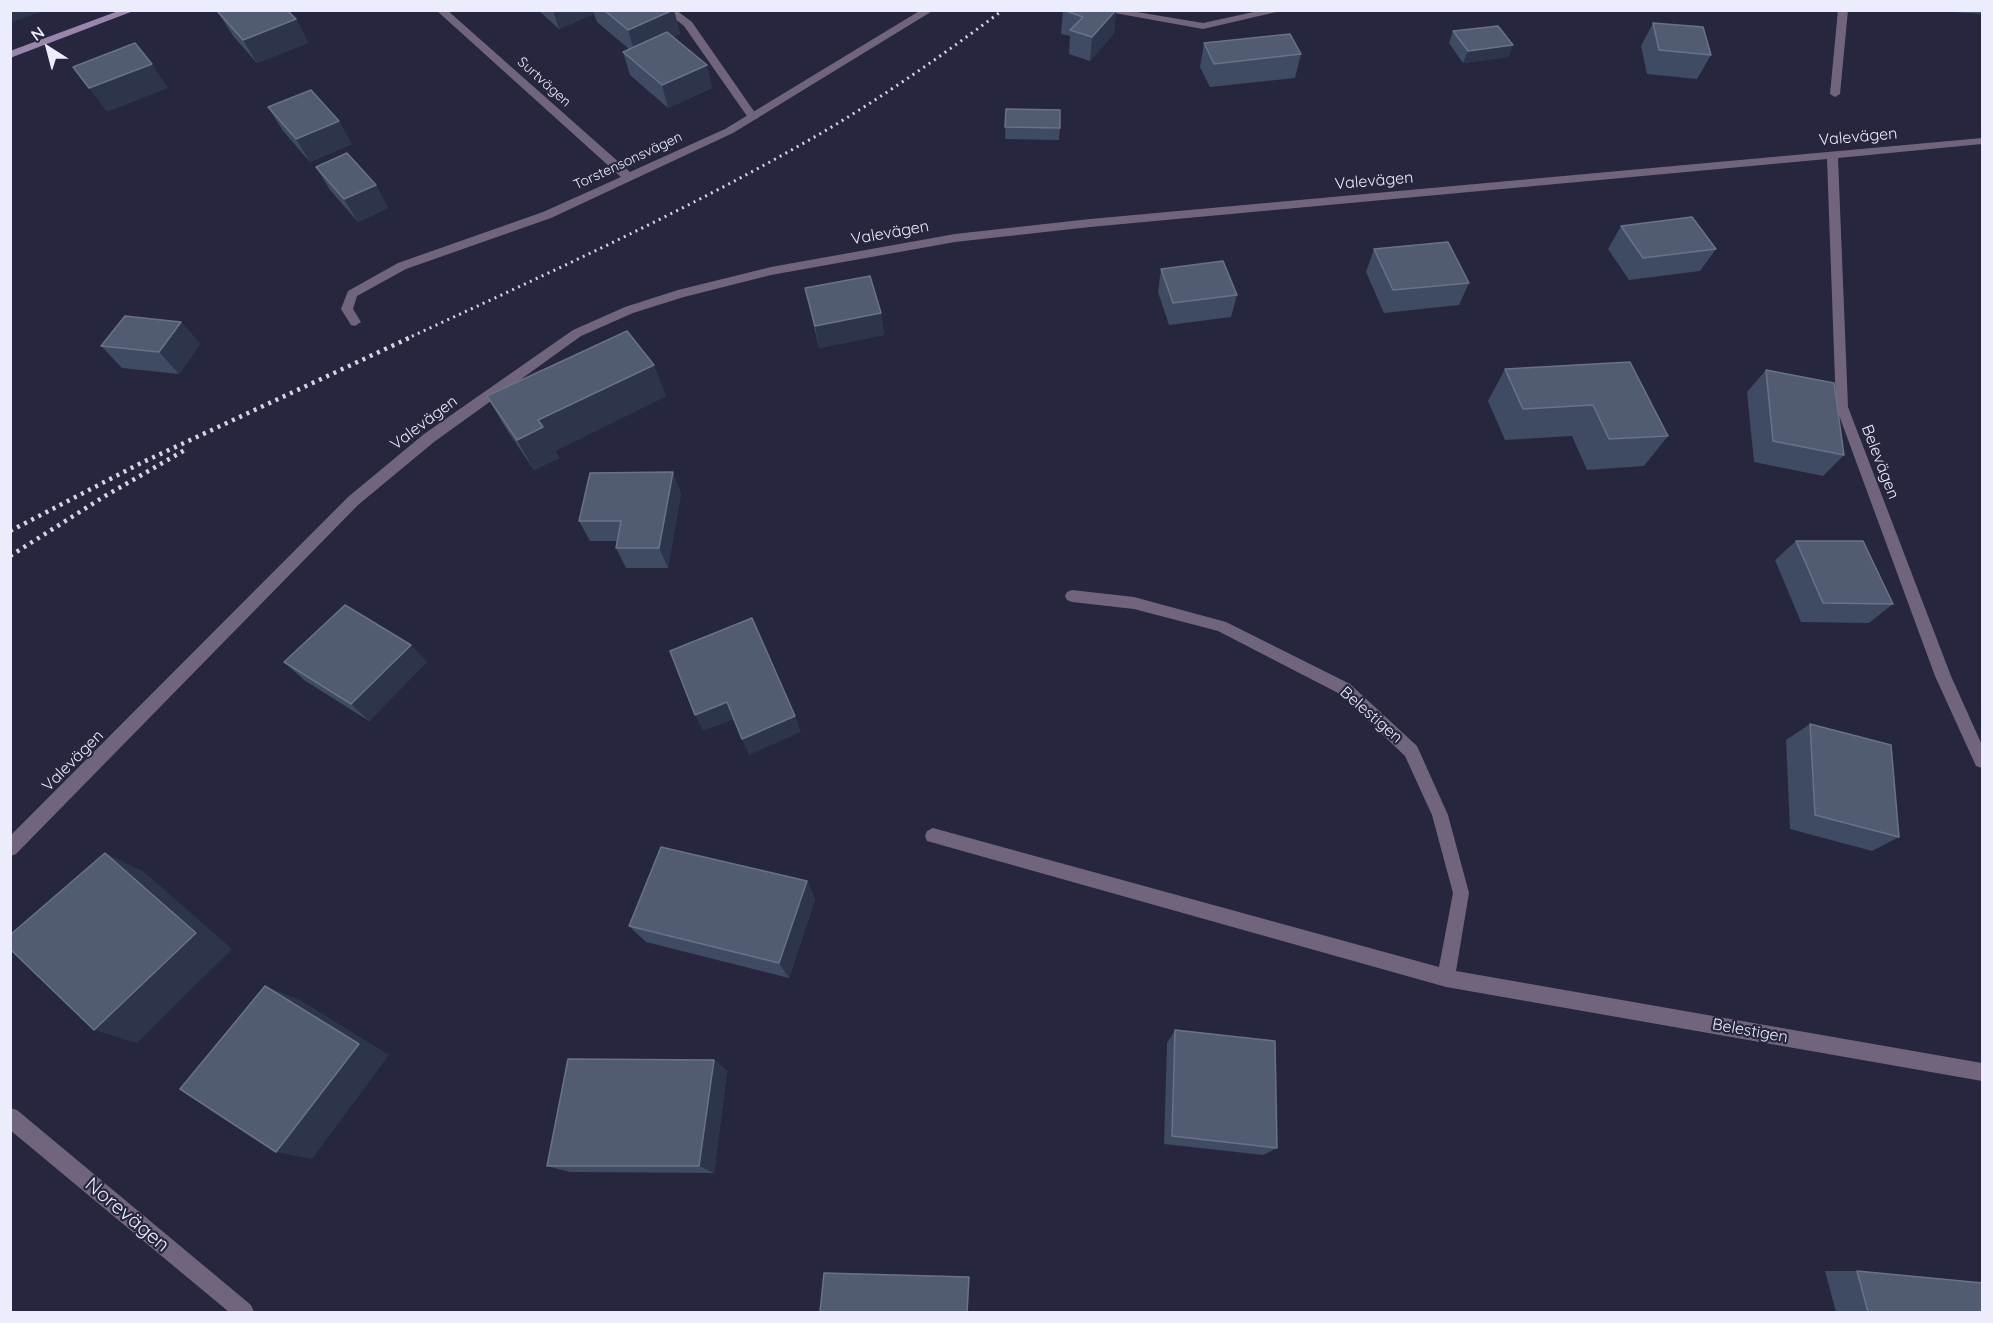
<!DOCTYPE html>
<html>
<head>
<meta charset="utf-8">
<style>
	body { margin:0 }
	#map { position:relative; width:1993px; height:1323px; overflow:hidden; background:#27263f; font-family:Quicksand,sans-serif }
	canvas { display:block }
	.frame { position:absolute; inset:0; border:12px solid #ebecfc; pointer-events:none }
	.north { position:absolute; left:18px; top:18px; width:60px; height:60px; -webkit-text-stroke:4px #27263f; paint-order:stroke; rotate:324deg; font-size:16px; font-weight:700; line-height:24px; text-align:center; color:#ebecfc }
	.north::after { content:''; display:block; margin:auto; width:21px; height:27px; background:#ebecfc; clip-path:polygon(50% 0,100% 100%,50% 72%,0 100%) }
</style>
</head>
<body>
<div id="map">
<canvas width="1993" height="1323"></canvas>
<div class="frame"></div>
<div class="north">N</div>
</div>
<script>
const c = document.querySelector('canvas').getContext('2d');
c.lineJoin = 'round';
function fill(path, color) { c.fillStyle = color; c.fill(path, 'evenodd'); }
function stroke(path, color, width, dash) { c.strokeStyle = color; c.lineWidth = width; c.lineCap = dash ? 'butt' : 'round'; c.setLineDash(dash || []); c.stroke(path); }
function drawText(font, color, halo, rows, align = 'center') {
  c.font = font + ' Quicksand,sans-serif'; c.lineWidth = 4.5; c.setLineDash([]); c.textBaseline = 'middle'; c.strokeStyle = halo; c.fillStyle = color; for (const [text, x, y, turn = 0] of rows) {
    c.save(); c.translate(x, y); c.rotate((+turn || 0) * Math.PI / 180); c.textAlign = isNaN(turn) ? turn : align; if (halo) c.strokeText(text, 0, 0); c.fillText(text, 0, 0); c.restore();
  }
}
fill(new Path2D(`
	M664 10H676L692 22 758 117 757 119H749L684 26Z`), '#71657e');
fill(new Path2D(`
	M436 10H447L630 172 725 129 921 10H934L733 133 551 218 406 269 357 296 353 309 361 322 355 326 351 325 341 309 348 291 398 263 543 212 621 177Z
	M1098 10H1125L1203 23 1263 10H1285L1203 29Z
	M1838 10H1848L1840 94 1835 97 1830 94Z
	M1982 138V144L1838 158 1848 407 1951 676 1982 745V768L1976 766 1935 676 1836 407 1827 159 1090 227 955 242 771 275 684 297 633 313 581 336 434 442 358 505 16 854 10 856V836L348 497 424 434 573 330 625 307 678 290 771 267 955 234 1090 219Z
	M1072 590 1134 597 1226 622 1350 684 1417 746 1448 815 1469 893 1456 971 1982 1063V1081L1446 987 927 841 925 836 927 831 933 828 1439 967 1453 893 1432 815 1405 756 1340 694 1218 631 1134 609 1072 602 1067 600 1065 596 1067 592Z
	M10 1108 17 1110 251 1305 254 1312H229L10 1130Z`), '#71657e');
fill(new Path2D(`
	M121 10H136L10 58V51Z`), '#9a85ad');
stroke(new Path2D(`
	M406 339C549 273 693 208 830 128 890 92 947 52 1003 10`), '#d4d4e5', 3, [2, 4.5]);
stroke(new Path2D(`
	M10 531 141 463 409 338
	M10 556 105 496 185 450`), '#d4d4e5', 4.5, [3, 5]);
fill(new Path2D(`
	M538 10H674L680 34 672 37 712 88 668 108 630 75 623 52 629 49 597 22 594 14 559 29Z
	M1063 10H1116L1114 33 1090 61 1069 54 1070 36 1061 34Z
	M1952 10H1983V14L1953 12Z
	M218 12 296 19 308 43 257 63 233 36Z
	M1653 23 1711 55 1697 79 1647 74 1641 46Z
	M1453 31 1513 45 1508 57 1463 63 1449 43Z
	M1204 43 1301 54 1295 78 1210 87 1200 67Z
	M268 107 352 144 310 162 283 131Z
	M1006 109 1060 128 1059 140 1005 139Z
	M316 167 376 185 388 208 358 222 330 190Z
	M1621 226 1716 249 1700 271 1629 280 1608 249Z
	M1374 249 1469 283 1459 305 1384 313 1366 272Z
	M1161 269 1237 295 1231 317 1169 325 1158 292Z
	M805 288 881 313 884 335 819 348 810 310Z
	M181 322 200 344 179 374 122 368 101 346Z
	M1505 369 1668 436 1644 466 1587 470 1572 436 1505 440 1488 401Z
	M1766 370 1844 455 1823 476 1754 462 1747 392Z
	M487 396H666L555 451 559 458 534 470 505 427Z
	M681 493 668 568H626L616 548 617 541H590L579 521Z
	M1796 541 1893 604 1869 623 1801 622 1775 560Z
	M284 662H427L369 721 304 680Z
	M1810 724 1899 837 1872 851 1790 829 1786 740Z
	M807 881 815 899 789 978 646 942 629 926Z
	M1175 1030 1277 1148 1263 1155 1164 1144 1167 1043Z
	M714 1060 727 1071 714 1173 570 1172 547 1166Z
	M1825 1271H1857L1983 1312H1836Z`), '#3e4b62');
fill(new Path2D(`
	M10 10H46L10 23Z
	M553 10H593L594 14 559 29Z
	M674 10 680 34 635 54 628 30Z
	M1116 10 1114 33 1090 61 1092 37Z
	M296 19 308 43 257 63 243 40Z
	M1513 45 1508 57 1463 63 1468 51Z
	M152 64 168 88 107 112 89 88Z
	M707 65 712 88 668 108 662 85Z
	M339 121 352 144 310 162 296 139Z
	M376 185 388 208 358 222 344 199Z
	M881 313 884 335 819 348 815 326Z
	M181 322 200 344 179 374 159 352Z
	M654 365 666 396 555 451 559 458 534 470 517 440 538 420Z
	M673 472 681 493 668 568 659 548Z
	M411 645 427 662 369 721 351 704Z
	M727 702 735 719 703 731 695 715Z
	M795 716 801 732 749 755 742 739Z
	M105 853 144 872 232 949 137 1043 94 1030Z
	M807 881 815 899 789 978 779 963Z
	M265 986 300 1000 389 1055 312 1159 276 1152Z
	M714 1060 727 1071 714 1173 699 1166Z
	M969 1277H970L968 1312H967Z`), '#2d354d');
const building = new Path2D(`
	M223 10H287L296 19 243 40 218 12Z
	M604 10H673L628 30Z
	M1063 10H1116L1092 37 1070 30 1083 17Z
	M1653 23 1703 27 1711 55 1659 50Z
	M1498 26 1513 45 1468 51 1453 31Z
	M667 32 707 65 662 85 623 52Z
	M1290 34 1301 54 1214 64 1204 43Z
	M135 43 152 64 89 88 73 67Z
	M311 90 339 121 296 139 268 107Z
	M1006 109 1060 110V128L1005 127Z
	M347 153 376 185 344 199 316 167Z
	M1692 217 1716 249 1643 258 1621 226Z
	M1448 242 1469 283 1393 290 1374 249Z
	M1223 261 1237 295 1173 303 1161 269Z
	M870 276 881 313 815 326 805 288Z
	M125 316 181 322 159 352 101 346Z
	M627 331 654 365 538 420 543 427 517 440 487 396Z
	M1630 362 1668 436 1609 439 1593 405 1523 409 1505 369Z
	M1766 370 1834 383 1844 455 1773 441Z
	M673 472 659 548H616L621 521H579L590 473Z
	M1796 541H1863L1893 604 1823 603Z
	M345 605 411 645 351 704 284 662Z
	M752 618 795 716 742 739 727 702 695 715 670 651Z
	M1810 724 1891 745 1899 837 1815 815Z
	M661 847 807 881 779 963 629 926Z
	M105 853 196 933 94 1030 10 949V935Z
	M265 986 359 1044 276 1152 180 1089Z
	M1175 1030 1275 1041 1277 1148 1172 1136Z
	M568 1059 714 1060 699 1166H547Z
	M1857 1271 1983 1283V1312H1868Z
	M824 1273 969 1277 967 1312H820Z`);
fill(building, '#515c72');
stroke(building, '#697388', 1.5);
drawText('14px', '#ebecfc', '#27263f', [
	["Surtvägen",544,82,42],
	["Torstensonsvägen",628,161,-25]
]);
drawText('16px', '#ebecfc', '#27263f', [
	["Valevägen",1858,137,-5],
	["Valevägen",1374,181,-5],
	["Valevägen",890,233,-10],
	["Valevägen",424,423,-37],
	["Belevägen",1880,462,69],
	["Belestigen",1371,715,41],
	["Valevägen",73,761,-45],
	["Belestigen",1750,1031,10]
]);
drawText('20px', '#ebecfc', '#27263f', [
	["Norevägen",127,1215,40]
]);
</script>
</body>
</html>
